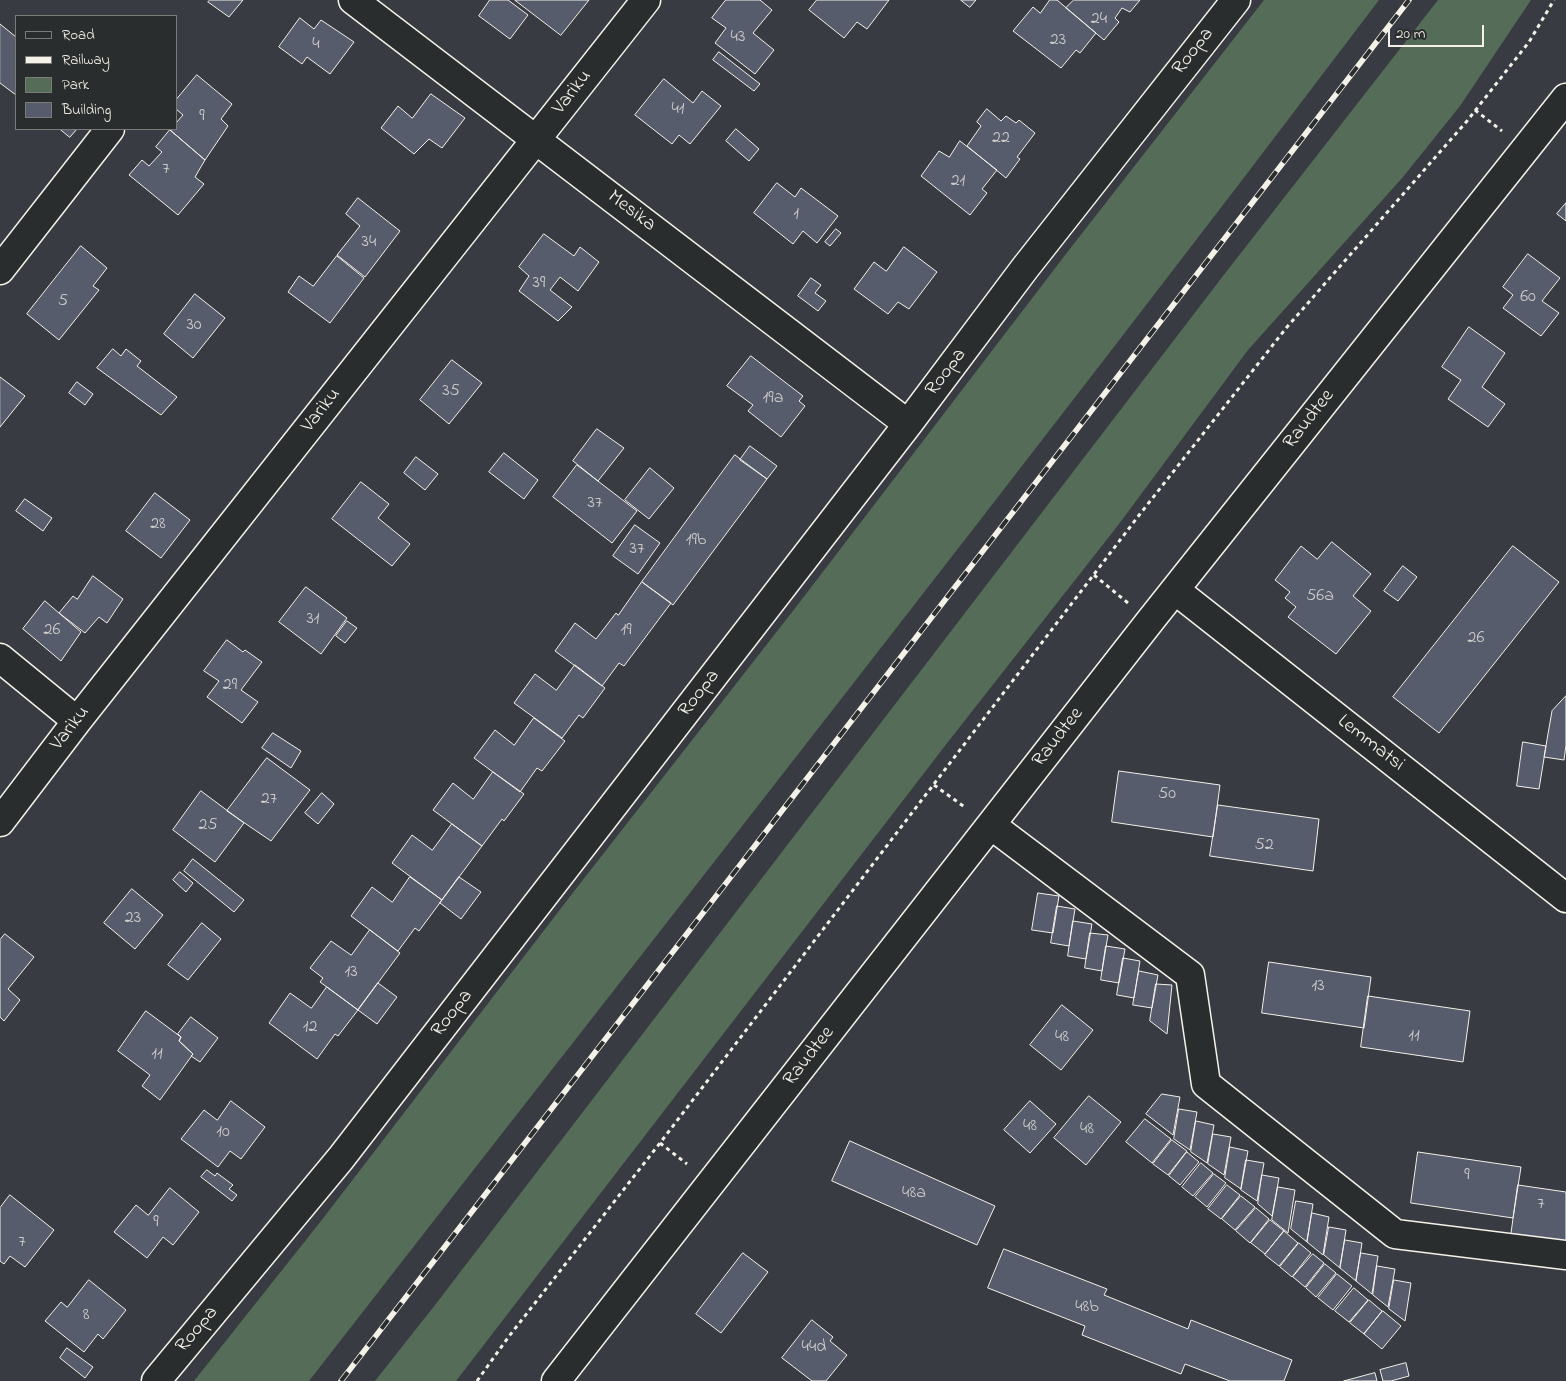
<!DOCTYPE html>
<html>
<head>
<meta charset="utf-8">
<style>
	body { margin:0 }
	#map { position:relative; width:1566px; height:1381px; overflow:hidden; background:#383b41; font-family:"Indie Flower",sans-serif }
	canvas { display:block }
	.legend { position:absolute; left:15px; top:15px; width:162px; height:115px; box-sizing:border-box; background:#2a2d2e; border:1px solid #7b7b78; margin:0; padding:6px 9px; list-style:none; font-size:15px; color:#f4f1e8 }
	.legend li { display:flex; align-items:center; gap:10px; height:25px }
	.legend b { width:25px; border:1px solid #7b7b78 }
	.scale { position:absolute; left:1388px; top:25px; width:96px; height:22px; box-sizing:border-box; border:2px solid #f4f1e8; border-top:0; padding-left:6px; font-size:15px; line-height:18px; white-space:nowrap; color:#f4f1e8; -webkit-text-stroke:4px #2a2d2e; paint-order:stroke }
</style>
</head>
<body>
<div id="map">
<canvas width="1566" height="1381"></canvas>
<ul class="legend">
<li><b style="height:6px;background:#2a2d2e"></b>Road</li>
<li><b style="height:6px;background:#f4f1e8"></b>Railway</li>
<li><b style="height:14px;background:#556c58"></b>Park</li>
<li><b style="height:14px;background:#575c6d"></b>Building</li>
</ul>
<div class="scale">20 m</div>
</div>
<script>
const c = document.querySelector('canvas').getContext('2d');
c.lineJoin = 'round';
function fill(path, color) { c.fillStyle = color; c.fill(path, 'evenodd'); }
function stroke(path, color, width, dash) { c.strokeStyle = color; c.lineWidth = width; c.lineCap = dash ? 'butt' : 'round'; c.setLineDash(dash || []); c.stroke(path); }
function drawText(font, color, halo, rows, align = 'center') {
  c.font = font + ' "Indie Flower",sans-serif'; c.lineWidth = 4; c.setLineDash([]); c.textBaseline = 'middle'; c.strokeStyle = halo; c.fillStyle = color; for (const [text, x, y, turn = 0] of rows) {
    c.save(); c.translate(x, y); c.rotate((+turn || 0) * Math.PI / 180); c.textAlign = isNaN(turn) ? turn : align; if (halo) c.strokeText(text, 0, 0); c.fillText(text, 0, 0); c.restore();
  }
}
fill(new Path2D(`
	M1264 0H1379C1028 464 667 921 309 1381H194L321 1221 575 890 796 607 1069 250Z
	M1438 0H1531L1460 106 1403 177 1248 350 1119 524 948 742 456 1381H375L435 1305 1223 276Z`), '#556c58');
const building = new Path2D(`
	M210 0H243L229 17 208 2Z
	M490 0H508L528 15 510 39 479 16Z
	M515 0H589L561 35Z
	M726 0H760L772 10 753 33 774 50 755 74 715 43 726 28 712 18Z
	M817 0H889L867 29 857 22 844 38 809 10Z
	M961 0H976L970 7Z
	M1050 0H1057L1096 33 1080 53 1076 50 1061 68 1013 31 1033 7 1040 13Z
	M1074 0H1140L1130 12 1122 8 1115 18 1119 22 1104 40 1066 8Z
	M300 18 314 29 321 20 354 42 330 74 307 57 302 64 279 47Z
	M0 24 16 37V95L0 83Z
	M719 52 760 84 754 91 713 60Z
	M197 75 232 104 221 119 228 126 205 160 170 130 176 129V123L183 115 176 109V100Z
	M664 79 693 103 702 91 721 106 690 144 679 135 672 144 635 115Z
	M431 94 465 118 442 148 429 139 414 154 381 128 398 106 412 118Z
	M987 109 1001 121 1006 116 1016 123 1019 120 1035 133 1017 157 1020 159 1006 178 967 146 981 126 977 122Z
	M60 129H77L70 137Z
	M736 129 759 149 749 161 726 141Z
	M170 130 205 160 195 177 204 184 178 215 129 175 142 160 149 166 162 152 156 147Z
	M960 141 997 170 982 189 987 193 970 215 921 176 939 151 949 157Z
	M777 183 795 197 801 188 838 216 817 243 803 231 793 244 754 213Z
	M358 198 400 231 365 277 337 255 360 226 346 214Z
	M1566 203V221L1557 214Z
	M836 229 841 233 830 246 825 242Z
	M544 234 574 256 580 247 599 262 578 291 560 277 550 290 572 307 558 321 519 291 529 276 519 267Z
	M81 246 107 268 93 286 99 290 59 340 27 314Z
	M904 247 937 272 909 309 898 302 888 314 854 289 874 262 886 271Z
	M1528 254 1560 278 1542 301 1559 313 1541 336 1503 308 1513 295 1503 287Z
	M337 256 364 278 330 323 288 292 299 276 313 286Z
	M811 278 821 285 815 293 826 301 818 311 798 296Z
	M195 294 225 318 193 358 164 334Z
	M1469 327 1505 353 1482 387 1505 404 1488 427 1448 399 1461 380 1442 367Z
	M113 349 121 356 126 349 141 361 137 366 177 397 161 415 97 368Z
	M751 356 803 396 799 401 805 406 781 437 748 411 753 405 727 386Z
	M452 360 482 383 449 424 420 400Z
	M0 377 25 396 0 427Z
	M77 382 93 394 85 405 69 393Z
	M597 429 624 448 598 481 573 461Z
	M750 446 777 466 767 479 740 460Z
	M504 453 538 480 524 499 489 472Z
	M735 455 767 479 673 605 642 582Z
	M416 457 438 474 425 490 404 473Z
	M577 465 637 511 612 543 553 497Z
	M650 468 674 488 649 519 625 500Z
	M361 482 389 504 378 518 410 544 392 566 332 519Z
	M155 493 190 520 161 558 126 531Z
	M25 499 52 518 43 531 16 511Z
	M635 525 660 543 638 574 613 556Z
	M1332 542 1371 574 1353 596 1371 611 1336 654 1288 617 1296 607 1285 598 1290 592 1275 580 1301 546 1317 559Z
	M1513 546 1559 582 1439 733 1393 697Z
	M1403 566 1417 577 1398 601 1384 591Z
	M93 576 123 599 107 623 99 617 85 633 59 613 73 596 77 599Z
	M642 582 671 603 624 666 619 663 602 686 555 651 575 623 596 639 616 613 618 615Z
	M306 587 347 618 321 654 279 622Z
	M45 601 81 632 61 661 23 629Z
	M347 621 357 628 345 643 336 636Z
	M227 640 243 652 245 650 262 662 241 690 258 702 242 723 207 697 219 681 204 671Z
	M575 665 605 688 583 718 579 715 562 738 514 703 535 674 556 690Z
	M1566 696V745L1564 760 1544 757 1552 711Z
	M534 718 565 741 542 771 537 768 520 792 474 758 495 730 514 745Z
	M273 733 301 751 291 768 262 748Z
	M1523 742 1546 746 1539 789 1517 786Z
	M267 758 310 790 271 841 227 811Z
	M1119 771 1220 785 1213 837 1112 822Z
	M493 772 524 794 504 821 502 819 482 846 433 810 453 783 473 799Z
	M201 791 244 823 215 862 173 830Z
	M322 793 334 804 318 824 305 813Z
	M1218 805 1319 819 1313 871 1210 856Z
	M452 824 482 846 442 900 392 863 412 835 432 850Z
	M193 859 244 900 234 912 184 871Z
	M180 872 193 883 186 892 173 880Z
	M410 877 442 900 419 931 415 928 398 951 351 916 372 887 392 902Z
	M459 877 481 892 461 919 440 903Z
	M132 889 163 915 135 949 104 923Z
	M1038 893 1059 896 1053 933 1032 930Z
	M1057 906 1075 909 1069 946 1051 943Z
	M1073 921 1092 924 1086 959 1068 956Z
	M202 923 221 939 188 980 168 965Z
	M370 930 400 953 358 1010 320 982 323 978 310 968 331 941 351 955Z
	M1090 933 1108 935 1102 971 1085 968Z
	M5 934 34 957 8 989 20 1000 4 1021 0 1017V940Z
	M1106 946 1125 949 1119 983 1101 980Z
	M1123 958 1140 961 1134 998 1117 995Z
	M1269 962 1371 977 1364 1028 1262 1013Z
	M1139 971 1158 975 1152 1008 1133 1005Z
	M378 983 397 997 377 1024 358 1010Z
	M1156 984 1172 985 1167 1034 1150 1021Z
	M327 987 358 1010 338 1036 335 1034 317 1059 269 1023 290 993 311 1008Z
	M1368 996 1470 1011 1463 1062 1361 1047Z
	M1062 1005 1093 1030 1061 1070 1030 1045Z
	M146 1011 181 1037 179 1041 193 1054 160 1100 142 1086 150 1075 118 1051Z
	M191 1017 218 1038 200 1062 191 1056 193 1054 179 1041 181 1037 178 1034Z
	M1162 1094 1180 1097 1173 1135 1146 1114Z
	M1089 1096 1121 1122 1086 1165 1054 1138Z
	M231 1101 265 1127 241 1159 230 1151 218 1167 181 1139 204 1110 217 1120Z
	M1030 1101 1056 1124 1030 1153 1004 1130Z
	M1179 1109 1197 1112 1190 1150 1174 1139Z
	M1145 1119 1171 1139 1152 1163 1126 1142Z
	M1196 1121 1214 1125 1207 1163 1191 1152Z
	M1213 1134 1231 1137 1224 1175 1208 1164Z
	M1172 1140 1187 1151 1168 1175 1153 1164Z
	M850 1141 995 1206 977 1245 832 1181Z
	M1230 1147 1248 1151 1241 1189 1225 1178Z
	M1187 1152 1199 1162 1180 1185 1169 1176Z
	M1418 1152 1521 1167 1513 1218 1411 1203Z
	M1246 1160 1264 1163 1257 1201 1241 1190Z
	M1201 1163 1213 1173 1193 1196 1182 1187Z
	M207 1170 215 1176 217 1173 233 1185 229 1189 237 1195 232 1201 201 1177Z
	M1214 1174 1226 1183 1207 1207 1195 1197Z
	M1262 1175 1279 1178 1272 1216 1258 1204Z
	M1227 1185 1240 1195 1221 1219 1208 1209Z
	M1518 1185 1566 1192V1244L1511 1236Z
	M1278 1187 1295 1190 1288 1233 1272 1220Z
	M170 1188 199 1212 173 1245 163 1237 147 1258 114 1232 136 1205 148 1215Z
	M10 1195 54 1230 25 1267 10 1256 4 1264 0 1261V1208Z
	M1241 1196 1255 1207 1235 1230 1222 1219Z
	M1296 1201 1313 1204 1307 1242 1291 1229Z
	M1256 1208 1269 1219 1250 1243 1236 1231Z
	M1312 1213 1329 1217 1323 1255 1307 1242Z
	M1270 1220 1284 1231 1265 1254 1251 1243Z
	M1329 1227 1346 1230 1340 1268 1324 1255Z
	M1284 1231 1298 1243 1279 1266 1265 1255Z
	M1345 1240 1362 1243 1356 1281 1340 1268Z
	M1299 1243 1311 1253 1292 1277 1280 1267Z
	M1004 1249 1107 1289 1104 1295 1188 1329 1191 1320 1292 1360 1284 1381H1230L1185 1364 1181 1374 1082 1335 1085 1326 988 1288Z
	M743 1253 768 1272 721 1333 696 1314Z
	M1361 1253 1378 1256 1372 1294 1356 1281Z
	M1313 1254 1324 1263 1305 1287 1293 1277Z
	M1325 1264 1336 1273 1316 1297 1306 1288Z
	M1377 1266 1395 1269 1388 1307 1373 1295Z
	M1337 1274 1352 1286 1333 1310 1318 1298Z
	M89 1280 126 1310 103 1339 98 1334 84 1352 45 1321 61 1302 67 1307Z
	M1394 1280 1411 1283 1405 1321 1389 1309Z
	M1354 1288 1368 1300 1349 1322 1335 1311Z
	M1369 1300 1382 1311 1364 1334 1350 1323Z
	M1383 1311 1401 1326 1382 1349 1364 1334Z
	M812 1320 833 1337 830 1341 847 1355 826 1381H812L782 1358Z
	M67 1348 93 1367 85 1378 60 1358Z
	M1406 1363 1409 1376 1391 1381H1383L1380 1370Z
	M1375 1373 1377 1381H1344Z`);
fill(building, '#575c6d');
stroke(building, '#f4f1e8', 1);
const minor = new Path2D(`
	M353 0 908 424
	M0 270 110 129
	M1175 590 1566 898
	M0 658 77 721
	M0 822 77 721 646 0
	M991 825 1190 975 1206 1084 1395 1234 1566 1255
	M156 1381 341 1158 908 424 1025 268 1236 0
	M556 1381 1150 621 1566 98`);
stroke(minor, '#f4f1e8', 31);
stroke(new Path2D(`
	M1475 110 1502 131
	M1094 575 1128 603
	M934 785 966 808
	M660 1143 687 1164
	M477 1381 510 1335 660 1143 1140 514 1287 327 1467 121 1529 42 1554 0`), '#f4f1e8', 3, [4, 4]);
stroke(minor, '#2a2d2e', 28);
const rail = new Path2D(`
	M341 1381 1409 0`);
stroke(rail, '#f4f1e8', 5.5);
stroke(rail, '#2a2d2e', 4, [11]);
drawText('18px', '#cdccc9', null, [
	["24",1099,20],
	["43",738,38],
	["23",1058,41],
	["4",316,45],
	["41",678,110],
	["9",202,117],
	["22",1001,139],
	["7",166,170],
	["21",958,182],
	["1",796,215],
	["34",369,243],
	["39",539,284],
	["60",1528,298],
	["5",63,302],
	["30",194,326],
	["35",451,392],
	["19a",773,399],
	["37",595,504],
	["28",158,525],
	["19b",696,541],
	["37",637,550],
	["56a",1320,597],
	["31",313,620],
	["26",52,631],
	["19",626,631],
	["26",1476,639],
	["29",230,686],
	["50",1167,795],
	["27",269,800],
	["25",208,826],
	["52",1264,846],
	["23",133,919],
	["13",351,973],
	["13",1318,987],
	["12",310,1028],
	["11",1414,1037],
	["48",1062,1038],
	["11",157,1055],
	["48",1030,1127],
	["48",1087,1130],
	["10",223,1133],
	["9",1467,1176],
	["48a",914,1194],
	["7",1541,1205],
	["9",156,1223],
	["7",22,1243],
	["48b",1087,1308],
	["8",86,1316],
	["44d",814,1348]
]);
drawText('20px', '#f4f1e8', '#2a2d2e', [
	["Roopa",1194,52,-52],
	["Variku",573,93,-52],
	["Mesika",631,212,37],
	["Roopa",947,373,-53],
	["Variku",322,411,-52],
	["Raudtee",1310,420,-52],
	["Roopa",700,694,-52],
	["Variku",71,729,-52],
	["Raudtee",1059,738,-52],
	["Lemmatsi",1370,744,38],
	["Roopa",453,1014,-52],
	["Raudtee",810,1057,-52],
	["Roopa",198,1330,-50]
]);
</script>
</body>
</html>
